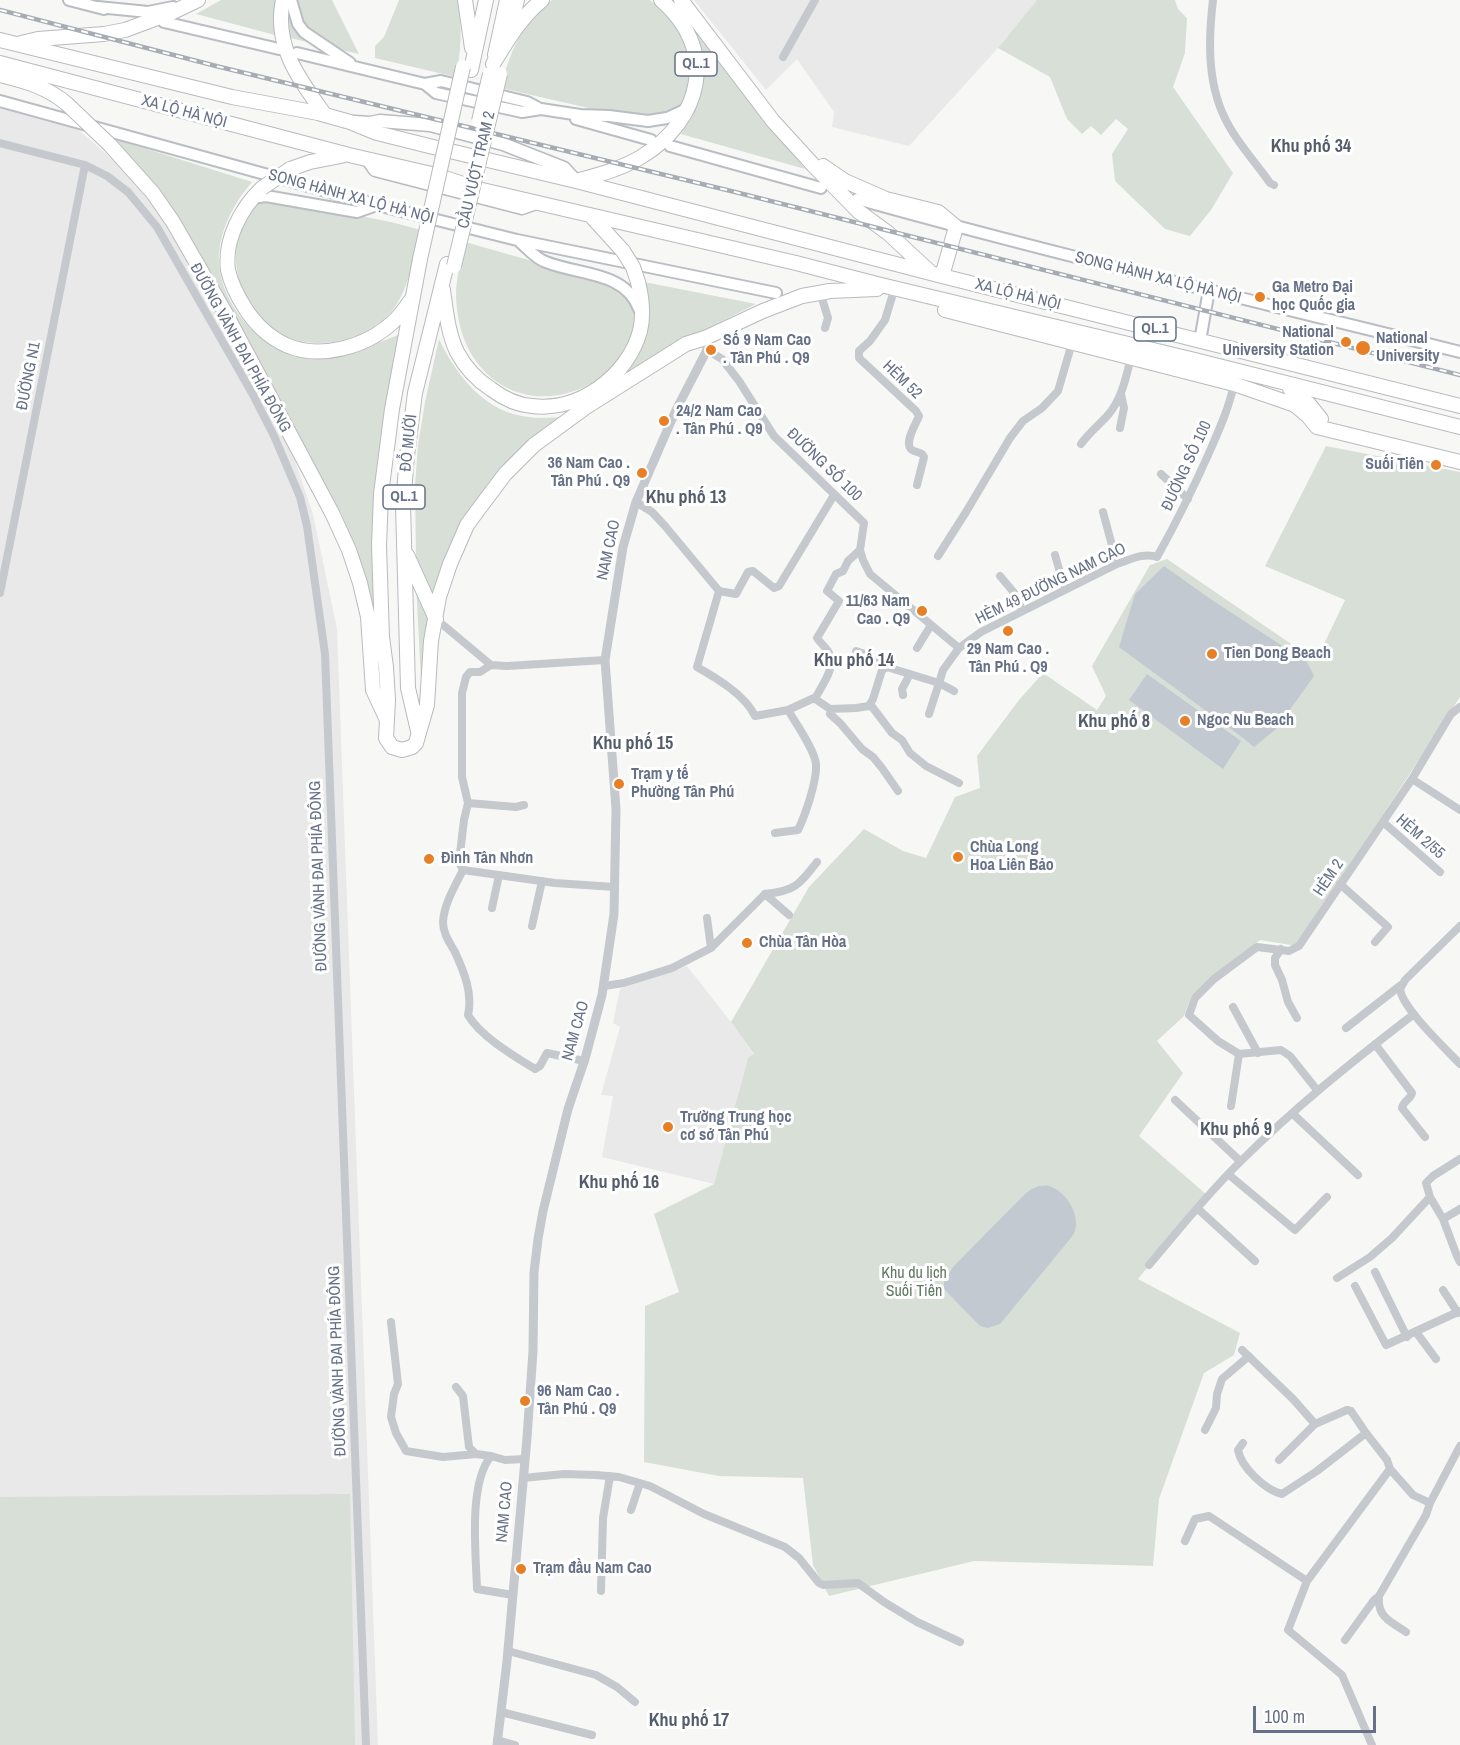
<!DOCTYPE html>
<html>
<head>
<meta charset="utf-8">
<style>
	body { margin:0 }
	#map { position:relative; width:1460px; height:1745px; overflow:hidden; background:#f7f8f5; font-family:"Archivo Narrow",sans-serif }
	canvas { display:block }
	.scale { position:absolute; left:1253px; top:1706px; width:123px; height:27px; box-sizing:border-box; border:3px solid #667187; border-top:0; padding-left:8px; font-size:18px; line-height:21px; white-space:nowrap; color:#667187; -webkit-text-stroke:4px #fff; paint-order:stroke }
</style>
</head>
<body>
<div id="map">
<canvas width="1460" height="1745"></canvas>
<div class="scale">100 m</div>
</div>
<script>
const c = document.querySelector('canvas').getContext('2d');
c.lineJoin = 'round';
function fill(path, color) { c.fillStyle = color; c.fill(path, 'evenodd'); }
function stroke(path, color, width, dash) { c.strokeStyle = color; c.lineWidth = width; c.lineCap = dash ? 'butt' : 'round'; c.setLineDash(dash || []); c.stroke(path); }
function drawText(font, color, halo, rows, align = 'center') {
  c.font = font + ' "Archivo Narrow",sans-serif'; c.lineWidth = 6; c.setLineDash([]); c.textBaseline = 'middle'; c.strokeStyle = halo; c.fillStyle = color; for (const [text, x, y, turn = 0] of rows) {
    c.save(); c.translate(x, y); c.rotate((+turn || 0) * Math.PI / 180); c.textAlign = isNaN(turn) ? turn : align; if (halo) c.strokeText(text, 0, 0); c.fillText(text, 0, 0); c.restore();
  }
}
fill(new Path2D(`
	M694 0H1037L998 48 909 146 832 127 834 112 797 59 766 90Z
	M0 108 74 126 139 182 188 257 292 452 313 514 337 629 378 1745H0Z
	M687 966 731 1022 754 1055 748 1058 714 1184 602 1157 613 1096 601 1095 620 1027 613 1023 620 989Z`), '#e8e9e8');
fill(new Path2D(`
	M221 0H277L274 20 275 35 196 14Z
	M290 0H332L359 54 290 38C286 24 287 14 290 0Z
	M399 0H457C463 26 461 51 456 77L375 58V46L384 37Z
	M552 0H650C676 20 696 52 689 86 688 92 685 98 683 104L666 114 653 117 610 113 501 88C509 54 522 21 552 0Z
	M668 0H674L805 169 681 134 692 117 696 106 702 80Z
	M1037 0H1175L1178 9 1187 18 1185 53 1173 87 1233 173 1211 210 1190 236 1165 229 1115 181 1112 154 1128 129 1116 119 1101 135 1091 126 1082 134 1067 119 1050 77 998 48Z
	M112 138 252 182C235 202 222 225 219 252 215 294 253 346 295 354 333 362 364 348 398 335L400 336C392 381 381 427 376 473 371 524 373 575 376 626L359 560 342 515 183 226C162 194 139 166 112 138Z
	M267 198 391 222 421 230C415 255 408 291 392 311 381 324 365 333 350 338 327 345 305 345 283 336 273 333 265 324 259 316 238 291 229 259 242 227 246 217 252 209 258 200Z
	M465 242 624 287C628 295 633 303 635 312 638 324 631 341 625 351 592 402 518 415 478 364 462 343 456 318 456 291 457 275 462 258 465 242Z
	M644 282 756 304 695 335 616 381 627 371 634 358Z
	M439 339C454 371 479 404 513 414 530 419 547 418 565 417L492 485 433 603 416 559 415 486 418 445 425 402Z
	M1326 446 1460 472V697L1297 946 1260 940 1191 997 1184 1016 1157 1041 1183 1073 1139 1136 1207 1195 1138 1279 1240 1333 1234 1355 1204 1373 1159 1499 1153 1566 974 1561 829 1596 813 1565 803 1478 719 1476 644 1462 645 1306 679 1292 654 1214 714 1184 748 1058 754 1054 731 1022 809 887 864 829 903 851 926 858 955 797 980 788 977 756 1019 700 1043 673 1097 710 1106 696 1092 666 1150 565 1167 559 1316 661 1345 600 1265 566Z
	M416 584 430 618 422 699Z
	M350 1494 355 1745H0V1497Z`), '#d7dfd6');
fill(new Path2D(`
	M1164 566 1212 600 1307 662 1314 676 1276 729 1254 747 1243 738 1119 647 1135 594Z
	M1147 674 1241 741 1223 769 1129 700Z
	M1039 1186C1043 1186 1046 1185 1049 1186 1066 1191 1080 1214 1075 1231 1074 1234 1072 1236 1070 1239L1000 1324 988 1328 980 1326 944 1289V1282L953 1267 1023 1196 1030 1190Z`), '#c3c9d1');
const secondary = new Path2D(`
	M69 0 104 9
	M291 0 298 24 304 32 350 63
	M98 7 148 12 173 7
	M164 22 279 49
	M297 53 425 84 436 93 522 112 541 109 580 115 609 116 648 121 667 118 689 108
	M425 84 441 81 527 102 540 109
	M0 101 377 205 517 240 776 293
	M576 119 651 140
	M670 146 821 188
	M252 198 266 196 357 212 377 205
	M857 199C1057 255 1259 302 1460 352
	M520 242C527 248 536 259 546 262 577 275 626 271 639 309
	M1200 341 1209 290`);
const primary = new Path2D(`
	M354 122 370 123 380 121 430 125 503 144 564 168 576 181
	M368 160 375 170 522 208 536 203`);
const trunk = new Path2D(`
	M283 0C273 46 300 80 325 115
	M465 0 472 48
	M681 0 773 121 814 166 858 211 888 233 929 271
	M510 31 517 0
	M0 40 232 97 318 113 350 122 377 133 429 146 576 181 942 276 1460 406
	M21 43 38 39 104 34 125 30 171 13 198 0
	M495 55 507 0
	M0 63 349 155 436 175 478 189 796 263 881 285 1195 360 1460 427
	M493 64C507 41 521 17 542 0
	M471 70 486 0
	M0 75C25 81 47 87 67 104
	M110 145 153 193 173 222 226 314 332 513 349 550 360 583 368 617 373 690 386 718
	M823 166 845 181 886 199 938 212 956 227 942 276
	M290 169 310 162 341 156
	M576 181C598 175 621 169 641 157 702 120 719 50 661 0
	M262 188C241 208 224 240 228 270 231 284 238 297 245 308 255 324 269 337 286 345 320 360 366 347 393 322 400 316 405 308 411 300
	M592 217 623 251
	M420 259 392 409 381 494 379 546 382 637 386 667 388 700 386 738 392 747 402 750 412 747 416 743 427 705 431 641 439 597 450 564 467 525 478 510 505 474 534 445 586 407 686 344 705 338 763 311 802 296 830 291 877 289
	M443 290C446 311 448 333 457 352 465 367 477 380 491 389 503 398 517 405 532 406 579 412 628 376 640 331 644 315 642 298 638 282
	M945 310 1234 384 1295 405 1307 415 1317 427 1460 462
	M1290 389 1309 404 1321 419
	M407 555 436 619
	M418 731 408 688 403 505 407 456 415 393 447 264`);
stroke(secondary, '#babdc3', 14);
stroke(primary, '#b8bbc0', 15);
stroke(trunk, '#b8babe', 16);
stroke(new Path2D(`
	M1213 0C1208 42 1207 88 1229 126 1240 146 1257 164 1270 183L1274 185
	M783 57 815 0
	M0 143 85 165 107 176 128 192 157 227 252 393 274 436 300 497 307 526 325 654 366 1745
	M820 292 828 318 825 328
	M892 297 885 320 870 341 859 351V358L916 411 919 416C916 424 903 444 912 450 915 452 919 452 922 454L924 457 917 485
	M707 350 722 359 739 381 774 436 864 523 860 550 863 560 870 574 959 648
	M1120 428 1124 408 1121 394
	M1081 444C1089 433 1099 425 1108 415 1122 399 1126 377 1131 357
	M1161 474 1188 499
	M636 502 652 512 665 526 719 591 697 667C718 679 745 695 755 716L788 710 814 698 830 709 856 708 869 706 873 699 882 670 887 667 939 683 943 670 959 648 981 632 1117 564C1129 560 1144 552 1157 557 1176 523 1193 489 1209 453 1219 430 1229 408 1234 384
	M1103 512 1117 564
	M1055 555 1065 590
	M938 556 966 512 1010 438 1023 421 1042 408 1058 391 1072 343
	M1000 576 1016 595 1022 611
	M719 591 736 594 748 572 753 571 774 588 779 586 834 495
	M0 593 85 165
	M436 619 491 665 507 666 605 660
	M917 648 931 625
	M856 651 867 655 884 668
	M491 665 480 672H470L466 677 462 693V777L468 803 464 820 459 862 463 870 555 883 615 887
	M903 695 902 689 910 674
	M815 699C821 686 837 667 829 653 826 647 820 643 817 638L839 601 827 591 836 574 843 571 848 561 860 550
	M870 704 892 733 902 740 910 753 926 766 959 783
	M830 714 840 723 862 749 873 757 882 768 898 791
	M929 714 939 683 954 691
	M1412 779 1460 810
	M468 803 516 807 524 805
	M1383 822 1440 872
	M775 833 798 830C805 816 817 781 816 765 816 752 795 722 788 710
	M463 870C455 886 444 904 443 922 443 934 450 943 455 952 464 972 473 993 468 1015 480 1036 514 1056 535 1069L540 1066 547 1053 584 1061
	M1340 884 1388 927 1375 942
	M765 894C795 891 799 885 817 862
	M492 908 499 875
	M707 918 711 948
	M532 926 542 881
	M1460 926 1405 980 1400 989C1402 1008 1446 1049 1460 1064
	M1281 949 1275 958V965L1282 980 1288 1002 1297 1018
	M604 986 624 983 672 968 711 948 765 894 789 915
	M1233 1007 1258 1053
	M1346 1028 1401 985
	M1375 1044 1412 1093C1411 1099 1403 1101 1402 1108L1425 1137
	M1317 1090 1290 1056 1281 1050 1239 1054 1218 1041 1189 1015 1195 998 1214 979 1257 947 1289 951 1299 946 1412 779 1451 714 1460 707
	M1175 1100 1240 1161
	M1231 1106 1239 1054
	M1292 1113 1358 1175
	M1460 1159 1433 1176 1426 1183 1430 1197 1443 1219 1457 1256 1460 1262
	M1228 1174 1295 1230 1327 1197
	M1198 1209 1255 1261
	M1443 1219 1460 1209
	M1149 1265C1179 1230 1207 1194 1240 1162 1294 1108 1353 1061 1414 1014
	M1375 1272 1407 1337
	M1337 1278 1370 1257 1392 1238 1430 1197
	M1355 1286 1386 1345 1460 1311
	M1443 1290 1458 1313
	M391 1322 398 1384 394 1394 391 1417 396 1433 406 1451 443 1457 476 1454 491 1456
	M1416 1332 1436 1359
	M1242 1350 1293 1399 1315 1424 1347 1410 1351 1411 1366 1433 1387 1460 1390 1469
	M456 1387 463 1396 469 1447 476 1454
	M1205 1430 1216 1408 1217 1394 1222 1379 1249 1356
	M1243 1443 1238 1450C1241 1467 1265 1490 1282 1494L1317 1471 1366 1433
	M1279 1460 1315 1424
	M523 1478 564 1474 596 1475 619 1477 650 1486 704 1514 785 1547 799 1558 819 1583 823 1585 858 1583 884 1602 917 1622 960 1642
	M631 1510 640 1483
	M1185 1541 1195 1519 1209 1516 1307 1581
	M601 1591 603 1518 610 1476
	M513 1595 477 1589C476 1554 468 1484 491 1456L505 1460 525 1459
	M1406 1632C1390 1621 1377 1617 1379 1596L1426 1515 1430 1503 1460 1446
	M1345 1640 1374 1600 1379 1596
	M508 1651 596 1675 617 1687 635 1702
	M501 1712 592 1735
	M497 1740 515 1745
	M1372 1745 1342 1675 1288 1630 1307 1581 1390 1469 1413 1495 1430 1503`), '#c5c8cc', 8);
stroke(new Path2D(`
	M497 1745 507 1661 527 1438 533 1351 534 1272 538 1239 543 1211 568 1109 585 1059 602 995 614 914 616 809 605 660 623 547 636 502 676 410 707 350 705 338`), '#c5c8cc', 9);
stroke(secondary, '#fff', 10);
stroke(primary, '#fff', 12);
stroke(trunk, '#fff', 14);
const rail = new Path2D(`
	M0 10 216 66 735 192 1460 375`);
stroke(rail, '#a7abb3', 4.5);
stroke(rail, '#fff', 2, [7]);
const trunkBridge = new Path2D(`
	M67 104 110 145
	M479 121 490 74
	M262 188 290 169
	M623 251 633 267 638 282
	M420 259 463 67
	M454 266 500 74`);
stroke(trunkBridge, '#b8babe', 16, []);
stroke(trunkBridge, '#fff', 14);
for (const [x, y, r, color] of [
	[1260,297,6,"#e77f26"],
	[1346,342,6,"#e77f26"],
	[1363,348,8,"#e77f26"],
	[711,350,6,"#e77f26"],
	[664,421,6,"#e77f26"],
	[1436,465,6,"#e77f26"],
	[642,473,6,"#e77f26"],
	[922,611,6,"#e77f26"],
	[1008,631,6,"#e77f26"],
	[1212,654,6,"#e77f26"],
	[1185,721,6,"#e77f26"],
	[619,784,6,"#e77f26"],
	[958,857,6,"#e77f26"],
	[429,859,6,"#e77f26"],
	[747,943,6,"#e77f26"],
	[668,1127,6,"#e77f26"],
	[525,1401,6,"#e77f26"],
	[521,1569,6,"#e77f26"]
]) { const dot = new Path2D(); dot.arc(x, y, r, 0, 2 * Math.PI); c.fillStyle = color; c.fill(dot); stroke(dot, '#fff', 2); }
for (const [x, y, w] of [
	[696,64,42],
	[1155,329,42],
	[404,497,42]
]) { const box = new Path2D(); box.roundRect(x - w / 2, y - 12, w, 24, 4.5); c.fillStyle = '#fff'; c.fill(box); stroke(box, '#667187', 1.5); }
drawText('bold 15px', '#667187', null, [
	["QL.1",696,64],
	["QL.1",1155,329],
	["QL.1",404,497]
]);
drawText('16px', '#667187', '#fff', [
	["XA LỘ HÀ NỘI",184,112,15],
	["CẦU VƯỢT TRẠM 2",477,170,-77],
	["SONG HÀNH XA LỘ HÀ NỘI",351,197,15],
	["SONG HÀNH XA LỘ HÀ NỘI",1158,278,14],
	["XA LỘ HÀ NỘI",1018,295,14],
	["ĐƯỜNG VÀNH ĐAI PHÍA ĐÔNG",240,348,61],
	["ĐƯỜNG N1",29,376,-79],
	["HẺM 52",902,380,44],
	["ĐỖ MƯỜI",409,443,-84],
	["ĐƯỜNG SỐ 100",824,465,44],
	["ĐƯỜNG SỐ 100",1187,466,-65],
	["NAM CAO",609,550,-78],
	["HẺM 49 ĐƯỜNG NAM CAO",1051,584,-26],
	["HẺM 2/55",1420,837,41],
	["ĐƯỜNG VÀNH ĐAI PHÍA ĐÔNG",319,876,-92],
	["HẺM 2",1329,878,-56],
	["NAM CAO",576,1031,-74],
	["ĐƯỜNG VÀNH ĐAI PHÍA ĐÔNG",338,1361,-92],
	["NAM CAO",505,1512,-85]
]);
drawText('bold 16px', '#667187', '#fff', [
	["Ga Metro Đại",1272,288],
	["học Quốc gia",1272,306],
	["National",1334,333,"right"],
	["University Station",1334,351,"right"],
	["National",1376,339],
	["University",1376,357],
	["Số 9 Nam Cao",723,341],
	[". Tân Phú . Q9",723,359],
	["24/2 Nam Cao",676,412],
	[". Tân Phú . Q9",676,430],
	["36 Nam Cao .",630,464,"right"],
	["Tân Phú . Q9",630,482,"right"],
	["Suối Tiên",1424,465,"right"],
	["11/63 Nam",910,602,"right"],
	["Cao . Q9",910,620,"right"],
	["29 Nam Cao .",1008,650,"center"],
	["Tân Phú . Q9",1008,668,"center"],
	["Tien Dong Beach",1224,654],
	["Ngoc Nu Beach",1197,721],
	["Trạm y tế",631,775],
	["Phường Tân Phú",631,793],
	["Chùa Long",970,848],
	["Hoa Liên Bảo",970,866],
	["Đình Tân Nhơn",441,859],
	["Chùa Tân Hòa",759,943],
	["Trường Trung học",680,1118],
	["cơ sở Tân Phú",680,1136],
	["96 Nam Cao .",537,1392],
	["Tân Phú . Q9",537,1410],
	["Trạm đầu Nam Cao",533,1569]
], 'left');
drawText('16px', '#617862', '#fff', [
	["Khu du lịch",914,1274],
	["Suối Tiên",914,1292]
]);
drawText('bold 18px', '#545c6b', '#fff', [
	["Khu phố 34",1311,147],
	["Khu phố 13",686,498],
	["Khu phố 14",854,661],
	["Khu phố 8",1114,722],
	["Khu phố 15",633,744],
	["Khu phố 9",1236,1130],
	["Khu phố 16",619,1183],
	["Khu phố 17",689,1721]
]);
</script>
</body>
</html>
